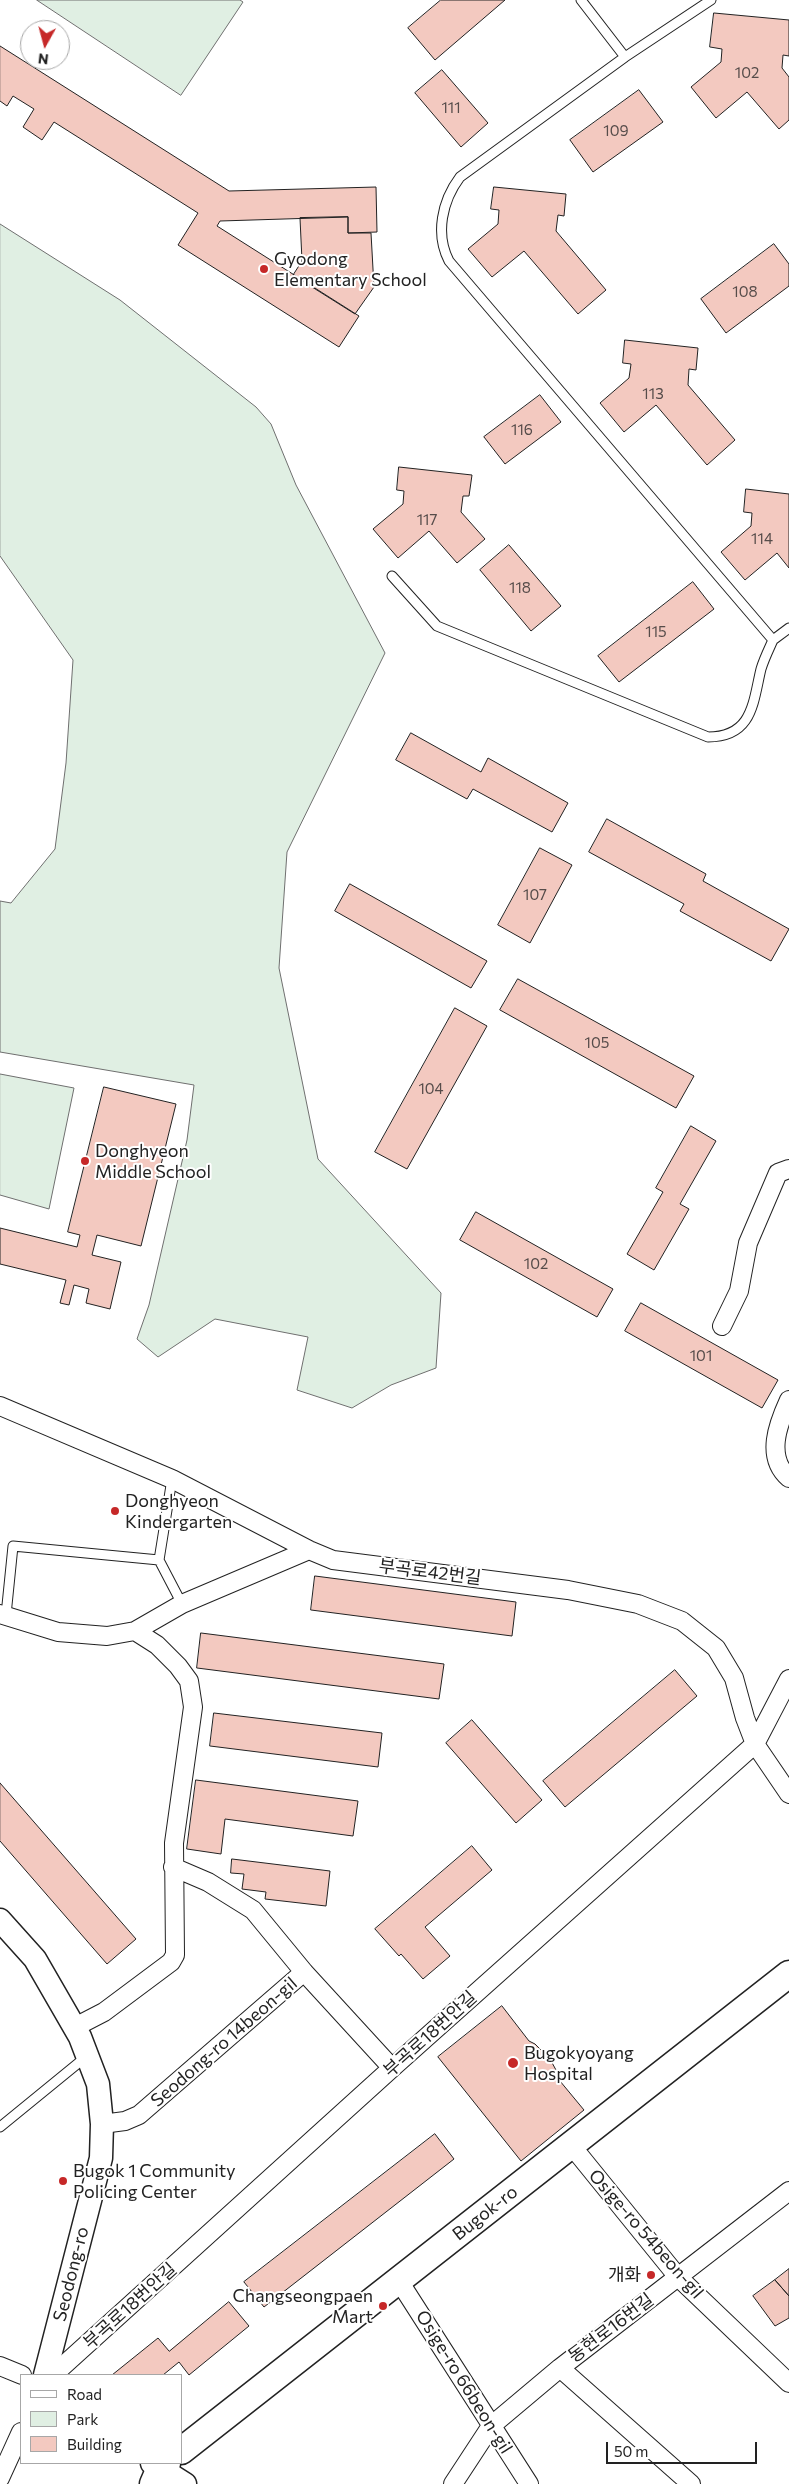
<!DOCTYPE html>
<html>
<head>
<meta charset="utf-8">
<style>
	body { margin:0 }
	#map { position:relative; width:789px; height:2484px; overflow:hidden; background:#fff; font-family:Commissioner,sans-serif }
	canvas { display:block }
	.legend { position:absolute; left:20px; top:2374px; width:162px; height:90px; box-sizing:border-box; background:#fff; border:1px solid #a7a7a7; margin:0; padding:6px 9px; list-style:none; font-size:15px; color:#222 }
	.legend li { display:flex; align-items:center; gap:10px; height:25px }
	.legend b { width:25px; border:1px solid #a7a7a7 }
	.north { position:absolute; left:20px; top:20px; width:50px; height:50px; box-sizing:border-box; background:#fff; border:1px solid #a7a7a7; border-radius:50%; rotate:187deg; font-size:14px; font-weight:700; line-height:20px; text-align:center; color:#222 }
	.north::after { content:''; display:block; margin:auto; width:18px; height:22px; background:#c62828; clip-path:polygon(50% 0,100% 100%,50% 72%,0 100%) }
	.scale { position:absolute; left:606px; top:2442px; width:151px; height:22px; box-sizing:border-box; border:2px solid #222; border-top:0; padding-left:6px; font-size:15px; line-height:18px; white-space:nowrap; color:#222; -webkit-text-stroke:4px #fff; paint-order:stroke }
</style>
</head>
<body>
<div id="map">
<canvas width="789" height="2484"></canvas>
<ul class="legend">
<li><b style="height:6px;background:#fff"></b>Road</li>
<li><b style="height:14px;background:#e0efe3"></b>Park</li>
<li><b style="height:14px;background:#f3c9c0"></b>Building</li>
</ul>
<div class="north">N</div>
<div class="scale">50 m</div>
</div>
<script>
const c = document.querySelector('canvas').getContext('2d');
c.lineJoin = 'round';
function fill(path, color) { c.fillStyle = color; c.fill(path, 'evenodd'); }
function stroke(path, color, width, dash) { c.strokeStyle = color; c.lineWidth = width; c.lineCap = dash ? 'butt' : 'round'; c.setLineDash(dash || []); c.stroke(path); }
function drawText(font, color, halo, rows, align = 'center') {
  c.font = font + ' Commissioner,"Noto Sans KR",sans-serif'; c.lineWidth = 4; c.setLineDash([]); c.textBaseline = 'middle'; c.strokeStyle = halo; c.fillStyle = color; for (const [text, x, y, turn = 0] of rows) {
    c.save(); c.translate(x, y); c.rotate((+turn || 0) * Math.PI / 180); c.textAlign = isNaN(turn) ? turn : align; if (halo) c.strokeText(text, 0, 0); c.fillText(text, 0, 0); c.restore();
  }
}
const green = new Path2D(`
	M37 0H240L243 2 181 95Z
	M0 224 120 300 256 407 271 424 296 485 385 653 287 852 279 968 318 1159 441 1293 436 1368 391 1385 352 1408 297 1390 308 1337 215 1319 158 1357 137 1339 149 1305 187 1140 194 1085 0 1052V901L11 903 55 849 66 763 73 660 0 556Z
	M0 1074 74 1088 49 1209 0 1195Z`);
fill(green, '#e0efe3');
stroke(green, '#6f6f6f', 1);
const building = new Path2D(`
	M441 0H505L435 60 408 28Z
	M714 13 789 20V56L783 55 782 68 789 77V120L779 129 747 92 716 118 691 87 721 62 722 49 710 47Z
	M0 46 229 191 376 187 377 232 348 233V217L220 221 217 226 359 316 339 347 178 245 198 213 54 122 42 140 23 127 34 109 13 96 7 106 0 101Z
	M442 70 488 123 461 147 415 93Z
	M639 90 663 122 593 172 570 140Z
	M494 187 566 194 564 216 558 215 556 231 606 290 578 314 524 251 492 277 468 249 498 224 499 210 491 209Z
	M348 217V233H371L374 287 355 314 293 275 302 261 300 218Z
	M774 244 789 264V286L726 333 701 299Z
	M625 340 698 348 696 370 689 369 688 385 735 440 707 465 656 405 624 432 600 403 629 378 631 364 623 363Z
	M540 395 561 422 505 464 484 437Z
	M399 467 472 475 469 496H463L461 512 485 539 457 563 429 531 398 558 373 529 403 504 404 491 397 490Z
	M746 489 789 494V568L777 553 745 580 721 552 751 526 752 513 744 512Z
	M509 545 561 606 531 631 480 570Z
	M693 582 714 609 619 682 598 656Z
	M411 733 481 772 488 758 568 803 552 832 473 789 467 799 396 760Z
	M607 819 706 874 703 881 789 929 771 961 680 911 684 904 589 852Z
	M540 848 572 865 530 943 498 925Z
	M350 884 487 961 471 988 335 911Z
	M518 979 694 1076 676 1108 500 1010Z
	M455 1008 487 1026 407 1169 375 1152Z
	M104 1087 176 1104 141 1246 97 1235 92 1255 121 1262 110 1309 86 1303 89 1289 74 1285 69 1305 60 1303 66 1280 0 1264V1228L77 1247 80 1235 68 1232Z
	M691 1126 716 1141 680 1204 689 1209 654 1270 627 1254 663 1192 656 1188Z
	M476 1212 613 1289 597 1317 460 1240Z
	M641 1303 778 1380 762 1408 625 1331Z
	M315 1576 516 1602 512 1636 311 1610Z
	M201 1633 444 1664 439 1699 197 1668Z
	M675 1670 697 1696 565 1807 543 1781Z
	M214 1713 382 1733 378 1767 210 1746Z
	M472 1720 542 1800 516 1823 446 1743Z
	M196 1780 358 1801 353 1836 225 1819 221 1854 187 1849Z
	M0 1783 136 1939 107 1964 0 1841Z
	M472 1846 492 1870 425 1927 450 1956 423 1979 401 1954 399 1956 375 1929Z
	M232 1859 330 1871 326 1906 265 1899 266 1892 242 1889 244 1874 231 1873Z
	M502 2006 529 2041 535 2044 550 2059 556 2070 555 2075 584 2110 521 2161 438 2057Z
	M435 2134 454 2159 264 2307 244 2282Z
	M789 2269V2296L775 2280Z
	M775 2280 789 2296V2318L775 2326 753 2296Z
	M229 2302 249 2326 189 2375 179 2362 163 2375H112L158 2338 169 2351Z`);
fill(building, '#f3c9c0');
stroke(building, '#222', 1);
const service = new Path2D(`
	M581 0 625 57
	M711 0 625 57 460 177C442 201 435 234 449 261L773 640 789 628
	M392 576 437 626 708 737C753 737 753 702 761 669 764 659 769 649 773 640
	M172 1479 159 1560 182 1604
	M6 1615 13 1546 159 1560
	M0 2127 87 2056`);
const minor = new Path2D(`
	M722 1326 739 1291 748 1243 778 1173 789 1169
	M789 1400C778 1424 765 1457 789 1478
	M0 1406 172 1479 309 1550 333 1560 568 1590 638 1604 682 1621 716 1648 734 1678 745 1718 755 1744 789 1794
	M0 1614 58 1632 107 1636 135 1631 182 1604 309 1550
	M173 1867 208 1882 253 1910 304 1972 392 2068
	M75 2027 104 2012 171 1962 175 1955 174 1843 193 1707 189 1681 178 1666 157 1645 135 1631
	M102 2124 125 2121 139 2115 304 1972
	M571 2145 678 2277 789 2383
	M399 2281 529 2484
	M0 2366 22 2375
	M560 2368 691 2484
	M53 2375 392 2068 755 1744 789 1679
	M0 2478 21 2432
	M453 2484 491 2426 560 2368 789 2191`);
const tertiary = new Path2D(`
	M0 1920 35 1959 80 2037 98 2084 102 2124 101 2158 45 2375
	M152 2463 185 2484`);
const secondary = new Path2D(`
	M181 2451 789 1974
	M153 2484 160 2468 167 2463`);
stroke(service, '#222', 11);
stroke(minor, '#222', 20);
stroke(tertiary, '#222', 25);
stroke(secondary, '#222', 29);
stroke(service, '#fff', 9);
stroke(minor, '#fff', 18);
stroke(tertiary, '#fff', 22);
stroke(secondary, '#fff', 26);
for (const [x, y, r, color] of [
	[264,269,5,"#c62828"],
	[85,1161,5,"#c62828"],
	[115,1511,5,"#c62828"],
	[513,2063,6,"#c62828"],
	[63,2181,5,"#c62828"],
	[651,2275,5,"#c62828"],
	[383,2306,5,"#c62828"]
]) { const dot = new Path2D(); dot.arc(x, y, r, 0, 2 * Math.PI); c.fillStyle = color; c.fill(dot); stroke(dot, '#fff', 2); }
drawText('15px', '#564c4a', null, [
	["102",747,73],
	["111",451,108],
	["109",616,131],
	["108",745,292],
	["113",653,394],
	["116",522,430],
	["117",427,520],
	["114",762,539],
	["118",520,588],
	["115",656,632],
	["107",535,895],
	["105",597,1043],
	["104",431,1089],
	["102",536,1264],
	["101",701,1356]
]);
drawText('18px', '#222', '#fff', [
	["Gyodong",274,259],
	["Elementary School",274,280],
	["Donghyeon",95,1151],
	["Middle School",95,1172],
	["Donghyeon",125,1501],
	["Kindergarten",125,1522],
	["Bugokyoyang",524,2053],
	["Hospital",524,2074],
	["Bugok 1 Community",73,2171],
	["Policing Center",73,2192],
	["개화",641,2275,"right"],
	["Changseongpaen",373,2296,"right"],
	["Mart",373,2317,"right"]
], 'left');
drawText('18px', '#222', '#fff', [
	["부곡로42번길",430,1572,7],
	["부곡로18번안길",430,2034,-42],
	["Seodong-ro 14beon-gil",224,2042,-41],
	["Bugok-ro",485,2213,-38],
	["Osige-ro 54beon-gil",646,2234,49],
	["Seodong-ro",71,2274,-76],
	["부곡로18번안길",130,2306,-42],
	["동현로16번길",611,2328,-37],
	["Osige-ro 66beon-gil",464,2382,58]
]);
</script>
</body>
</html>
